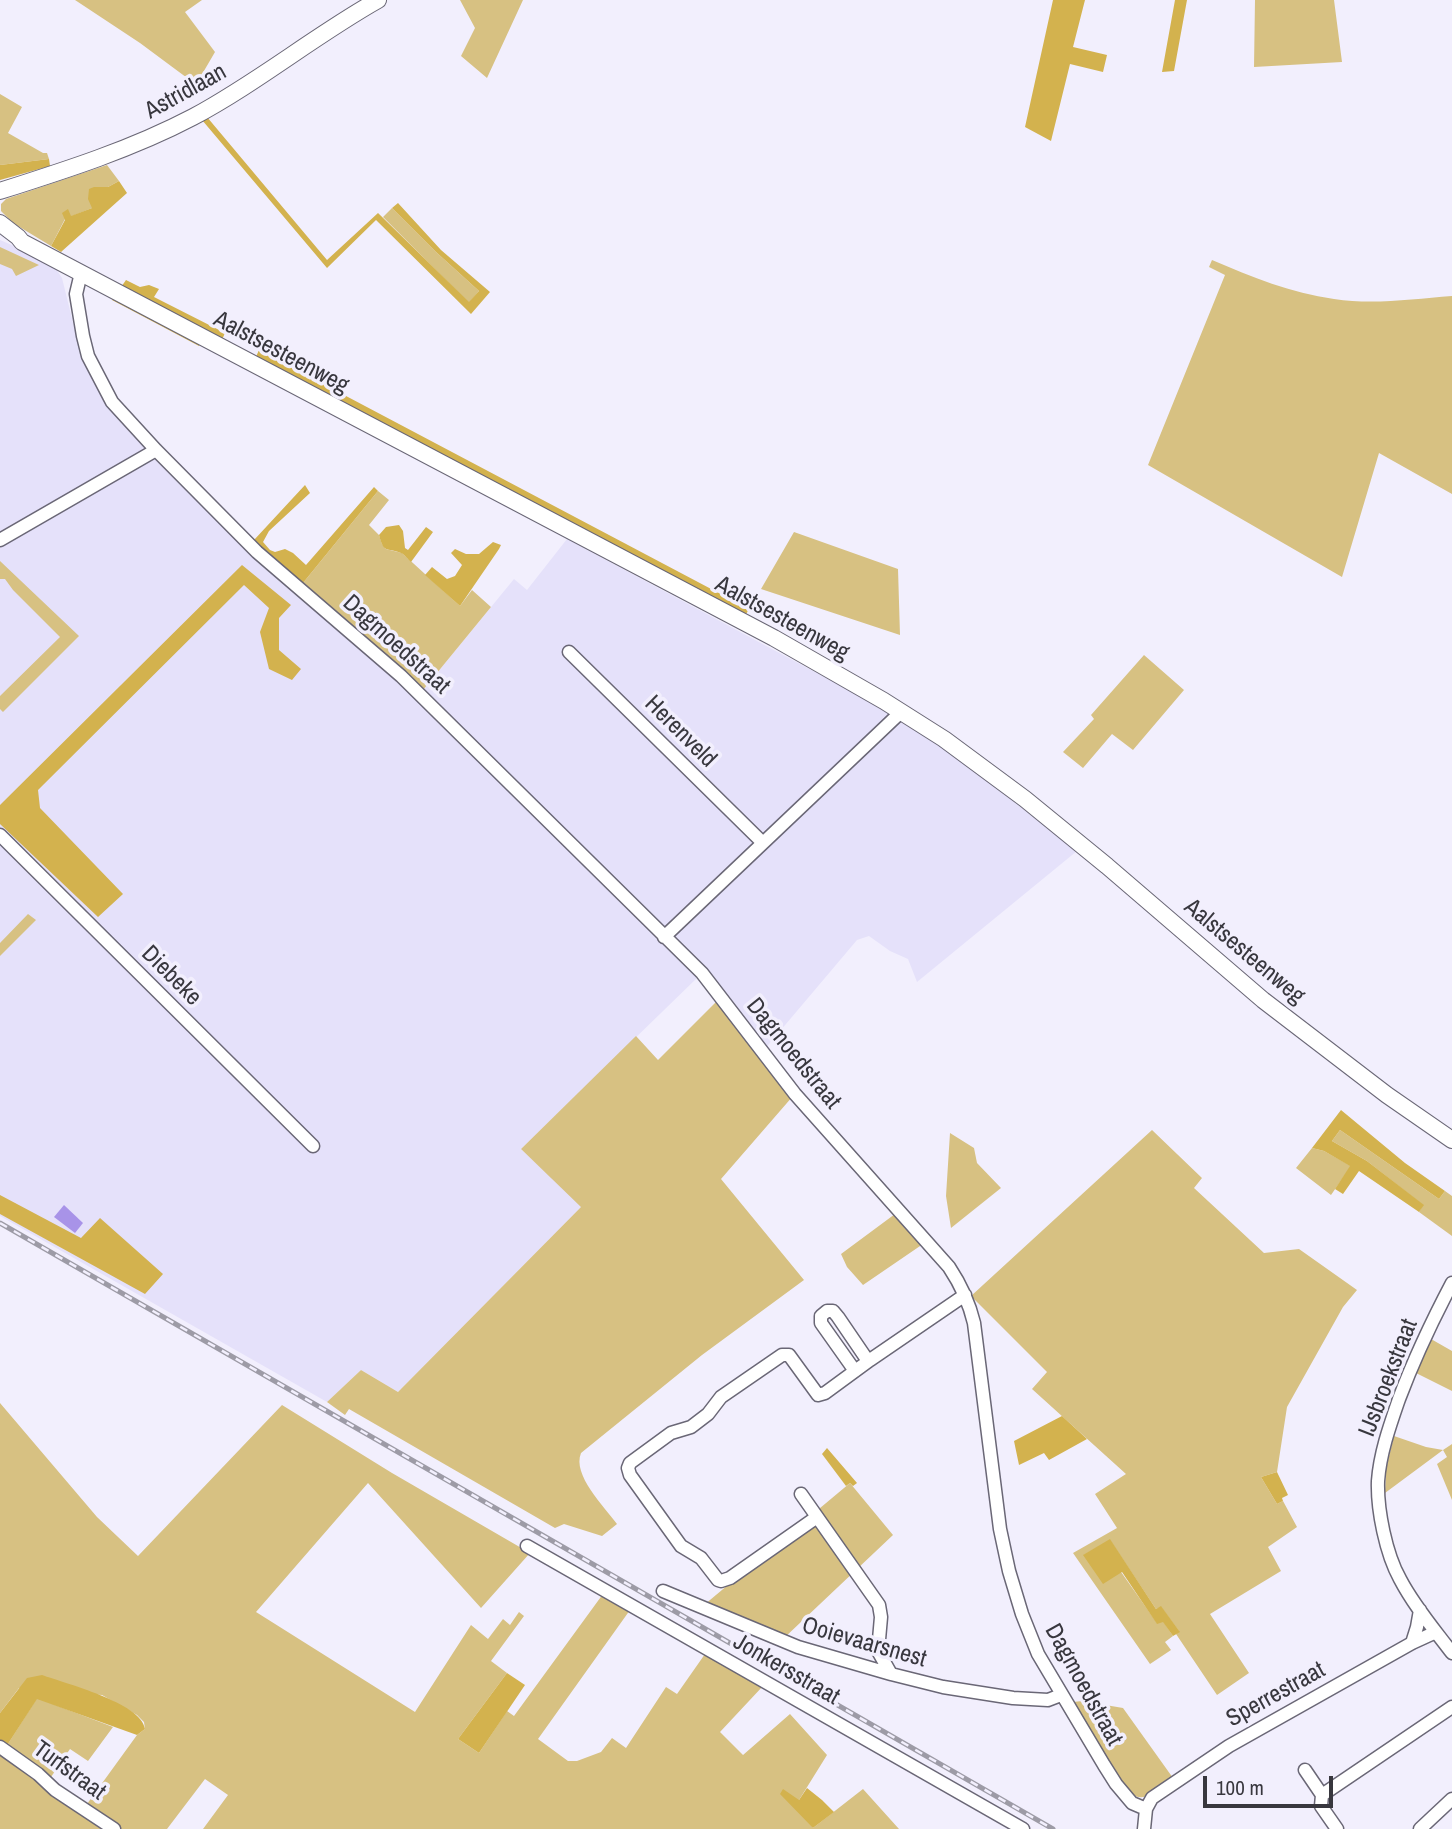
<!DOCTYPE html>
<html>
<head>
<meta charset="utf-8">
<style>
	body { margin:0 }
	#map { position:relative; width:1452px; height:1829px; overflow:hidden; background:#f2effd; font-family:"Archivo Narrow",sans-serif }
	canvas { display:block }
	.scale { position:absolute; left:1203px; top:1776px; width:130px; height:32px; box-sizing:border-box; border:4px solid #38373e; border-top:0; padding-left:9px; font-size:21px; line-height:24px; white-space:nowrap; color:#38373e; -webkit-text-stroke:5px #f2effd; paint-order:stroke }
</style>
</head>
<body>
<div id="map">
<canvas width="1452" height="1829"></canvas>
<div class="scale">100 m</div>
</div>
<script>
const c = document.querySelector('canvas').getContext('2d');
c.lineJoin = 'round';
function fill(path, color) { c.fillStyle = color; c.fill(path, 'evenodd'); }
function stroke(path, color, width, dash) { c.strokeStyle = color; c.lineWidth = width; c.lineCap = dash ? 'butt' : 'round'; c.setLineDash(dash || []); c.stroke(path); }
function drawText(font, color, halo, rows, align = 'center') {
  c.font = font + ' "Archivo Narrow",sans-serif'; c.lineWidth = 7; c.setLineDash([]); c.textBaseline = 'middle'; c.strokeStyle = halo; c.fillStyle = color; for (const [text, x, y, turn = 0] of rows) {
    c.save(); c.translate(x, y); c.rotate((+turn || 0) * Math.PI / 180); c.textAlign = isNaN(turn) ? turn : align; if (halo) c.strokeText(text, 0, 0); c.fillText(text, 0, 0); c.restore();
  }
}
fill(new Path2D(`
	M0 240 47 260 54 266 62 278 80 351 92 376 324 616 419 701 484 763 697 978 521 1149 582 1206 398 1392 361 1370 327 1402 0 1216Z
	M567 539 882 708 937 742 1077 851 917 982 908 959 890 951 869 936 857 940 764 1050 746 1028 423 690 514 579 527 590Z`), '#e5e1fa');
fill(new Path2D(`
	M75 0H202L185 12 215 52 201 76 206 92 140 43Z
	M460 0H523L487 78 461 56 475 28Z
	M1255 0H1334L1342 62 1254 67Z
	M0 94 22 107 8 133 43 153H47L49 159 0 165Z
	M107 165 119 181 108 187H94L92 208 65 219 51 246 13 223 1 211V204L6 199Z
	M392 208 436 252 479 291 469 303 383 217Z
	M0 247 39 265 16 276 12 269 0 264Z
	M1212 260C1252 277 1291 293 1334 299 1373 305 1413 299 1452 296V494L1379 453 1342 577 1148 465 1225 275 1209 267Z
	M378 491 389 500 369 525 379 535 382 544 386 549 402 553 460 606 472 590 491 607 423 690 303 583Z
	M794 532 898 569 900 635 761 589Z
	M0 561 79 636 3 712 0 709V696L60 637 13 590 5 579H0Z
	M1144 655 1184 690 1133 750 1112 734 1083 768 1063 752 1094 719 1091 715Z
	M28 914 36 920 0 956V943Z
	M717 1001 793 1096 721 1179 804 1280 702 1355 581 1453C572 1475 604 1506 617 1524L602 1536 564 1524 555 1528 349 1409 345 1415 327 1402 361 1370 398 1392 581 1207 521 1149 636 1036 658 1060Z
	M1152 1130 1202 1178 1194 1188 1264 1253 1299 1249 1357 1290 1343 1307 1287 1407 1277 1472 1261 1477 1277 1504 1283 1501 1297 1527 1268 1547 1281 1571 1210 1614 1249 1673 1217 1695 1176 1634 1179 1631 1161 1607 1156 1609 1110 1540 1084 1555 1121 1572 1157 1623 1163 1621 1173 1636 1165 1642 1171 1650 1150 1664 1073 1553 1117 1528 1095 1494 1126 1474 1032 1389 1047 1372 971 1296Z
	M1340 1130 1439 1199 1445 1191 1452 1196V1236L1419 1212 1423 1205 1367 1161 1332 1141Z
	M950 1133 974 1148 977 1163 1001 1188 951 1228 946 1196Z
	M1312 1148 1324 1151 1351 1166 1331 1195 1296 1168Z
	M895 1214 923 1244 863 1285 847 1267 841 1254Z
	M1431 1339 1452 1351V1391L1416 1373Z
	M0 1403 97 1517 138 1556 282 1405 392 1473 530 1553 481 1608 368 1483 256 1612 415 1712 471 1625 488 1639 503 1619 510 1625 519 1612 524 1616 491 1661 507 1673 458 1739 479 1753 507 1711 514 1716 603 1594 630 1610 538 1739 568 1761H577L601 1752 612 1738 626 1748 666 1687 677 1694 705 1654 763 1686 720 1732 743 1755 790 1714 827 1755 799 1800 813 1828 863 1789 899 1829H203L228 1795 205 1779 167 1829H120L87 1804 137 1735 145 1729 144 1722 137 1715 102 1695 19 1688 0 1713Z
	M1394 1436 1426 1447 1443 1450 1452 1444V1500L1437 1464 1447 1457 1443 1450 1385 1493 1386 1469Z
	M850 1483 893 1535 783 1639 704 1605Z
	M37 1698 113 1727 88 1761 70 1749 49 1780 6 1747Z
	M1082 1701 1123 1708 1173 1778 1144 1797C1135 1798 1130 1794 1124 1788L1073 1702Z
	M0 1750 108 1829H0Z`), '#d7c182');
fill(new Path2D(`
	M1053 0H1085L1073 47 1107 55 1103 72 1070 64 1051 141 1025 127Z
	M1175 0H1187L1174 71 1162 72Z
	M207 117 327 260 378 213 469 302 479 291 436 252 392 208 398 203 441 250 490 292 471 314 376 220 327 268 202 120Z
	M49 159 50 166 0 180V165Z
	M119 181 127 193 61 252 51 246 65 220 62 213 68 209 71 216 92 208 88 199 89 189 94 187H108Z
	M126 280 140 287 149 285 159 289 154 297 225 333 221 342 206 334 199 346 112 300C115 292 121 288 126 280Z
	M259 350 749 609 745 616 255 359Z
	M305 485 310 493 269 531 263 542 270 550 275 552 285 549 293 553 306 565 374 487 378 491 303 583 254 540Z
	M399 525 403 531 405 548 408 550 426 527 433 532 411 562C409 560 404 554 401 553 386 547 384 554 379 535L386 527Z
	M493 542 501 545 499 549 460 606 425 575 432 567 447 579 455 576 462 565 451 553 455 549 466 554H479Z
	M242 565 291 605 279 618V650L301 669 292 680 269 669 260 632 269 608 244 585 38 790 40 808 123 894 98 917 0 824V805Z
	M1341 1110 1405 1163 1445 1191 1439 1199 1340 1130 1332 1141 1367 1161 1424 1205 1419 1212 1359 1171 1343 1194 1335 1189 1350 1166 1324 1151 1312 1148Z
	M0 1195 81 1238 100 1218 163 1274 145 1294 0 1214Z
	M1062 1416 1087 1439 1049 1460 1044 1453 1019 1465 1014 1441Z
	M827 1448 857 1483 853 1486 850 1483 846 1486 822 1454Z
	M1277 1472 1288 1495 1282 1498 1283 1501 1277 1504 1261 1477Z
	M1110 1539 1156 1609 1161 1606 1180 1632 1173 1636 1163 1622 1157 1624 1122 1572 1103 1584 1083 1555Z
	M507 1673 525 1685 479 1753 458 1739Z
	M42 1675C64 1683 142 1703 145 1729L137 1735 37 1699 6 1747 0 1743V1713L27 1678Z
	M807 1788 822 1800 834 1812 813 1828 780 1794 783 1789 799 1800Z`), '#d3b24e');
fill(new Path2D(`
	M64 1205 83 1223 75 1233 54 1217Z`), '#a893e8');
const minor = new Path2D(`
	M81 273 76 294 83 336 88 356 112 402 156 450 257 552 401 676 702 973 795 1094 949 1267C961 1285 969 1302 974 1323L1000 1529 1009 1571 1022 1614 1038 1654 1104 1765 1116 1784 1132 1803 1146 1809 1144 1829
	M0 540 156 450
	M569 652 762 842
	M0 835 313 1146
	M664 937 901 712
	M1452 1283C1432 1321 1414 1359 1399 1399 1390 1425 1380 1453 1378 1481 1377 1510 1386 1554 1400 1579 1414 1606 1434 1629 1452 1653
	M855 1371 821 1323V1316L827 1311H833L838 1317 868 1361
	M801 1494 879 1605 881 1617 878 1651 891 1674
	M817 1517 730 1578 721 1581 718 1580 701 1558 681 1546 630 1475 628 1468 630 1463 671 1433 691 1427 708 1414 721 1397 782 1355H789L818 1395 825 1393 870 1360 965 1295
	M527 1546 1023 1829
	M663 1591 798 1647 891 1674 943 1687 1013 1698 1048 1700 1061 1695
	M1412 1643 1417 1627 1420 1610
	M0 1747 38 1774 55 1790 114 1829
	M1305 1770 1322 1795
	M1146 1809 1152 1798 1229 1746 1412 1643 1436 1632
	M1337 1829 1321 1806 1322 1795 1452 1707
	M1420 1829 1452 1799`);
const major = new Path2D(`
	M0 191C66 170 132 149 193 117 257 83 314 36 378 0
	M0 223 18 237 22 242 774 638 884 701 944 739 1025 799 1107 866 1263 1000 1387 1095 1452 1140`);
stroke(minor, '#6a6776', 15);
stroke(major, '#6a6776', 18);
stroke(minor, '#fff', 12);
stroke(major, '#fff', 16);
const rail = new Path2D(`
	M0 1223 1053 1829`);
stroke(rail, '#9d9ba6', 5);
stroke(rail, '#f2effd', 2.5, [8]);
drawText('24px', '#38373e', '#f2effd', [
	["Astridlaan",186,92,-29],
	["Aalstsesteenweg",281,353,28],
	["Aalstsesteenweg",782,619,29],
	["Dagmoedstraat",396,645,42],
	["Herenveld",680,732,45],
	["Aalstsesteenweg",1244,952,40],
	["Diebeke",171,976,45],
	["Dagmoedstraat",793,1054,51],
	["IJsbroekstraat",1389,1378,-69],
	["Ooievaarsnest",864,1643,16],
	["Jonkersstraat",786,1670,30],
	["Dagmoedstraat",1083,1685,61],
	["Sperrestraat",1276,1695,-29],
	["Turfstraat",69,1771,36]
]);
</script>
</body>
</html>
